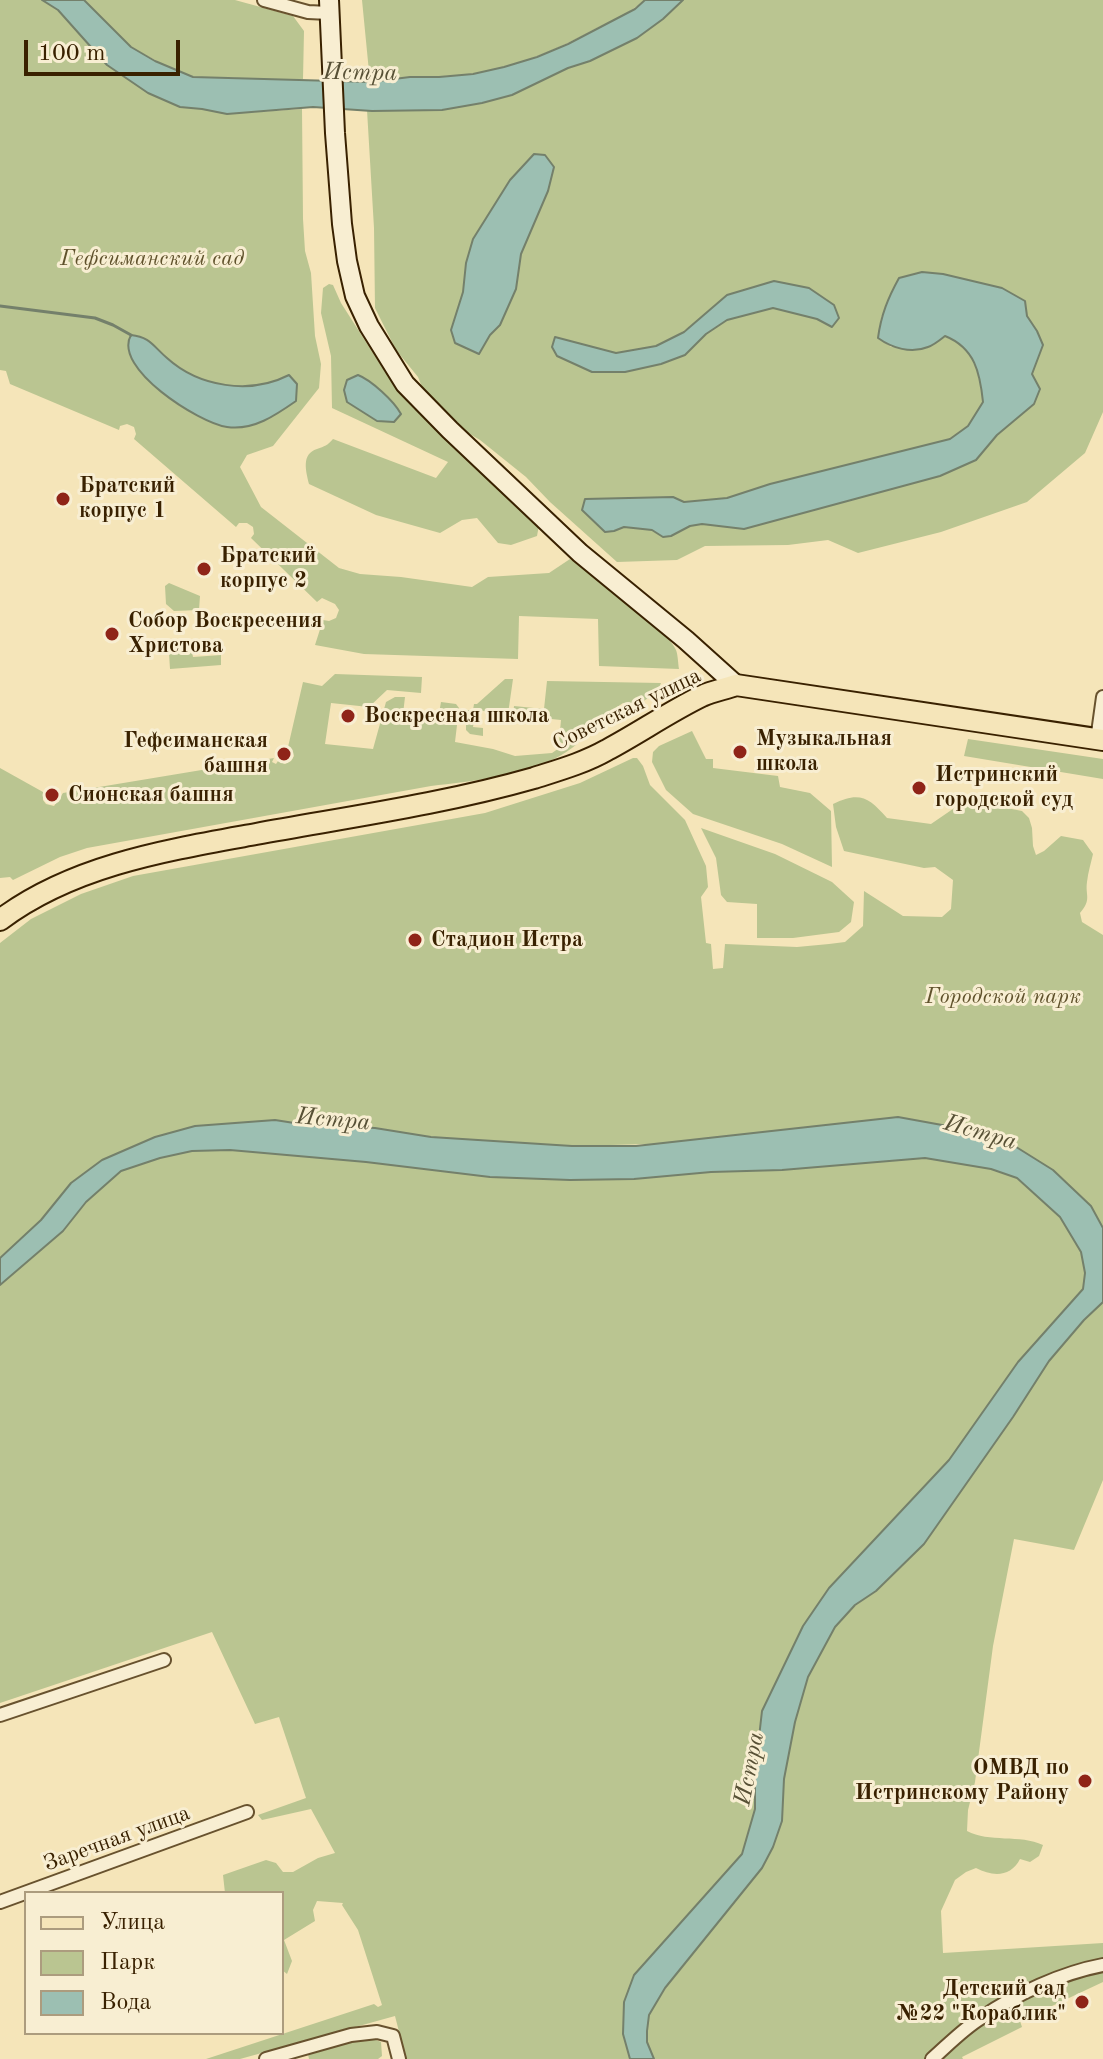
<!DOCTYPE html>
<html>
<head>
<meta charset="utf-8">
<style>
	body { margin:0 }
	#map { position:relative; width:1103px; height:2059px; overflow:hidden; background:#f5e5b9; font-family:"Old Standard TT",serif }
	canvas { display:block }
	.legend { position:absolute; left:24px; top:1891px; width:260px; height:144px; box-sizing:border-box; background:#f8eed2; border:2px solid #ac9c7e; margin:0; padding:10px 14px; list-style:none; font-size:24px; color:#392100 }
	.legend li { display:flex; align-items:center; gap:16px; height:40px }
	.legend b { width:40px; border:2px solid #ac9c7e }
	.scale { position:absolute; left:24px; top:40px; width:156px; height:36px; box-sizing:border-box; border:4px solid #392100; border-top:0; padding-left:10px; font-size:24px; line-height:28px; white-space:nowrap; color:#392100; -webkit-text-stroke:6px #f8eed2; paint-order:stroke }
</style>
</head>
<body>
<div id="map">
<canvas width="1103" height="2059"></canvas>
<ul class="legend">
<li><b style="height:10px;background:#f5e5b9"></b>Улица</li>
<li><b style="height:22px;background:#bac591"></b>Парк</li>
<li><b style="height:22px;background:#9cbfb2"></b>Вода</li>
</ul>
<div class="scale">100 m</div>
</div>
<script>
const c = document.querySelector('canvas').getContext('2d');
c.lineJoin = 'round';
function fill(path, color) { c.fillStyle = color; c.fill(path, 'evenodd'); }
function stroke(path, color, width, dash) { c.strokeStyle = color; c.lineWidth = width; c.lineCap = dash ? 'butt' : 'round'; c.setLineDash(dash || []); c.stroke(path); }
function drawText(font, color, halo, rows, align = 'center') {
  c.font = font + ' "Old Standard TT",serif'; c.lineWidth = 6; c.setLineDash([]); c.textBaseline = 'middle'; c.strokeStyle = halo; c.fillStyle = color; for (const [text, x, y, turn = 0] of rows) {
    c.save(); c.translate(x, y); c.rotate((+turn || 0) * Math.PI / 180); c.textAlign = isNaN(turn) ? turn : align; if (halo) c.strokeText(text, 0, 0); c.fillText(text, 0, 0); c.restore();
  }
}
fill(new Path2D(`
	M0 0H42L58 10 107 65 148 93 180 107 202 109 227 114 302 109 303 219 305 251 311 273 315 336 321 364 319 388 273 446 247 455 240 467 261 507 339 568 360 574 401 577 472 587 488 577 549 573 570 559C592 573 667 628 676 650 678 655 678 663 679 669L599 666 598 619 519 616 518 659 364 654 315 645 323 620 329 621 336 618 339 610 335 604 322 598 317 602 251 538 254 534 253 527 247 523H239L236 527 134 439 136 434 134 427 127 424 120 426 119 430 10 384 6 371 0 370Z
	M84 0H235L293 16 304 31 303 79 263 80 226 77 218 79 193 77 177 72 131 47Z
	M362 0H645C631 12 614 20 597 28 556 50 515 68 469 74 436 78 402 76 370 82Z
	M683 0H1103V412L1085 453 1027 502 941 532 858 553 828 540 788 545 705 546 677 560 617 562 550 502 526 477 480 440 458 427 424 392 418 377 396 350 375 308 374 228 367 110H442L512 95 568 68 590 61 637 38 663 19ZM548 191 521 254 516 289 500 325 490 335 451 330 463 292 466 264 473 239ZM922 272 1025 301 1027 316 1037 331 1032 375 1034 404 997 435 976 460 940 476 744 529 702 524 690 526 671 536 652 530 624 527 673 497 684 502 727 498 770 484 950 439 968 426 983 402C979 373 975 348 945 336L929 347H891L879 338 881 318 899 278ZM727 295 839 318 832 327 817 319 773 308 727 320 706 334 685 355 557 356 552 347 555 337C573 343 599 353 617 353 666 352 693 325 727 295Z
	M329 284 333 285 341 303 396 389 472 465 539 525 537 536 511 545 498 543 477 518 462 520 440 533 376 515 309 484C306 471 301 454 317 449 325 446 327 446 333 439L436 478 448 462 332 408 331 356 321 313 323 288Z
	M169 583 200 596 199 610 174 611 166 604 165 586Z
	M192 652 193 657 221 655V665L170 669 169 653Z
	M335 674 422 677 421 693 387 690 369 707 331 703 325 744 373 749 386 702 395 697H405L403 714 407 717 438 719 441 702 456 704 459 708 455 742 493 749 515 756 552 753 565 744 559 742 561 720 513 715 514 706 544 709 547 681 661 683C656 697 642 702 630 706L623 703 597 721 599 725C585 737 571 751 554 759 516 777 472 781 431 786L87 848 60 857 13 880 10 877 0 878V768L43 792V800L46 804 54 806 63 793 274 758 272 762 276 764 278 761 285 764 291 761 294 756 291 749 288 747 303 682 322 686Z
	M505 679H513L508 714 476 710 473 727 483 728V736L470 734 466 730V710H473L474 704H477Z
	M692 731 706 759H713V768L778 776 780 787 810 793 831 811 832 867 782 844 693 814 666 790 652 762 653 752 659 746Z
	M968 739 1103 759V779L964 756Z
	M633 758H637L643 766 650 785 685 820 706 866 708 887 701 897 706 943 711 944 713 969 723 968 725 944 797 947 829 944 845 942 863 926 864 891 903 916 942 917 951 909 953 880 935 867 924 868 844 851 836 827 833 804C859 791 869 797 887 818L931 824 966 800 1022 811 1029 818 1032 828 1033 846 1036 855 1044 851 1061 836 1083 840 1093 854C1091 863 1088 872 1087 882 1085 896 1092 899 1080 913L1082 922 1103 935V1228L1091 1206 1053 1170 997 1135 572 1146 431 1137 375 1128 307 1125 275 1120 195 1126 155 1137 71 1183 41 1220 0 1258V943L31 919 81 894 133 876 485 813 580 783Z
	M701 828 775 854 832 882 854 902 851 922 839 932 793 938H757V904L727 902 721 895 716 858Z
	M230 1150 366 1162 490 1177 569 1180 634 1179 711 1172 782 1170 925 1158 991 1169 1016 1178 1060 1217 1081 1252 1085 1273 1083 1289 1018 1362 949 1460 829 1588 803 1626 755 1772V1809L742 1854 634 1975 623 2034 630 2059H406L395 2016 240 2059H206L374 2004 378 2007 382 2005 358 1930 342 1905 343 1903 317 1901 313 1910 315 1921 284 1940 292 1961 287 1974 282 1970V1893H225L223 1875 266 1860 276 1863 283 1872H293L318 1858 335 1853 311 1809 262 1820 258 1815 306 1798 279 1717 255 1724 212 1632 0 1703V1285L63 1231 86 1202 121 1171 160 1158 192 1151Z
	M1103 1302V1480L1074 1550 1014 1539 993 1646 975 1782 968 1810 967 1831C989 1843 1020 1834 1043 1845L1039 1856 1030 1862 1020 1859C1011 1877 993 1877 976 1868L966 1872 955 1880 941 1911 943 1953 1103 1943V1982L1020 2021 1022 2027 962 2057 963 2059H654L647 2042V2031L649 2015 665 1989 762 1868C770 1854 777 1839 781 1823 784 1809 782 1794 784 1779 791 1724 811 1642 856 1605 862 1600 869 1596 876 1591L1049 1361 1084 1320Z
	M369 2037 381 2042 382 2056 378 2059H309L308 2054 333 2040Z`), '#bac591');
const water = new Path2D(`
	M42 0H84L131 47 155 61 193 77 370 82 410 77H439L473 74 504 67 537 57 568 44 635 9 645 0H683L663 19 637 38 590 61 568 68 512 95 482 103 442 110 372 111 313 107 227 114 202 109 180 107 148 93 107 65 58 10Z
	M534 154 545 155 554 167 548 191 521 254 516 289 500 325 490 335 479 354 455 343 451 330 463 292 466 263 473 239 510 180Z
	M922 272 943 274 1002 288 1025 301 1027 316 1037 331 1043 345 1032 374 1040 389 1034 404 997 435 976 460 940 476 744 529 702 524 690 526 671 536 663 537 652 530 624 527 614 531 605 532 582 510 585 499 673 497 684 502 727 498 770 484 950 439 968 426 983 402C980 373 975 348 945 336 940 340 934 345 928 347 911 354 892 348 878 338 881 315 888 298 899 278Z
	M774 281 809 288 834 305 839 318 832 327 817 319 773 308 727 320 706 334 685 355 661 364 625 372H592L557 356 552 347 555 337 616 353 656 346 684 332 727 295Z
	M131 335C150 337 153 346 167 358 199 387 250 395 289 375L297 384 296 401C276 415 253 431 227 427 199 423 112 368 131 335Z
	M358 375C371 380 394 401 401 414L394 422 377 421 347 402 344 390 347 380Z
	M898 1117 997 1135 1053 1170 1091 1206 1103 1228V1302L1084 1320 1049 1361 1013 1417 924 1544 876 1591 855 1605 835 1627 808 1677 795 1722 784 1779 782 1821 773 1847 762 1868 665 1988 649 2015 647 2031V2042L654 2059H630L623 2034 624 2002 634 1975 742 1854 755 1809V1772L762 1711 803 1626 829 1588 949 1460 1018 1362 1083 1289 1085 1273 1081 1252 1060 1217 1017 1178 991 1169 925 1158 782 1170 711 1172 634 1179 570 1180 490 1177 366 1162 230 1150 192 1151 160 1158 121 1171 86 1202 63 1231 0 1285V1258L41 1220 71 1183 102 1160 155 1137 195 1126 275 1120 307 1125 375 1128 431 1137 572 1146H636Z`);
fill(water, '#9cbfb2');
stroke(water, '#74806b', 2);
stroke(new Path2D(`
	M0 306 95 318 113 325 131 335`), '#74806b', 3);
const street = new Path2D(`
	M264 0 308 12 329 13
	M1097 740 1103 697
	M0 1715 164 1660
	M0 1902 247 1812
	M266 2059 351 2035 377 2032 393 2036 399 2059
	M932 2059C948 2045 963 2029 981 2018 1016 1994 1061 1973 1103 1965`);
const secondary = new Path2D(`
	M329 0 335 133 342 224 347 261 355 296 369 326 405 384 450 430 580 553 686 640 736 685`);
const primary = new Path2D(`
	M0 920C73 865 168 850 256 834 349 817 443 804 534 778 559 770 584 763 607 750 639 733 669 712 702 696 713 691 725 689 736 685L1103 740`);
stroke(street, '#68522e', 16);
stroke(secondary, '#392100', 22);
stroke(primary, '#392100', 24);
stroke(street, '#f8eed2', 12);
stroke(secondary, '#f8eed2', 18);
stroke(primary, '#f5e5b9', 20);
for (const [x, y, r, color] of [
	[63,499,8,"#8f2418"],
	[204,569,8,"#8f2418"],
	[112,634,8,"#8f2418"],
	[348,716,8,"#8f2418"],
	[740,752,8,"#8f2418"],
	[284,754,8,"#8f2418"],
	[919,788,8,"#8f2418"],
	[52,795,8,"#8f2418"],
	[415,940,8,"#8f2418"],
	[1085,1781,8,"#8f2418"],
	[1082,2002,8,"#8f2418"]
]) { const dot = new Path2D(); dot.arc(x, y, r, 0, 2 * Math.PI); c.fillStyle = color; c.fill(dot); stroke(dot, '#f8eed2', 3); }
drawText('italic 22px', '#60522c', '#f8eed2', [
	["Гефсиманский сад",152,259],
	["Городской парк",1003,997]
]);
drawText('bold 22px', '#392100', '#f8eed2', [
	["Братский",79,486],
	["корпус 1",79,511],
	["Братский",220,556],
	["корпус 2",220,581],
	["Собор Воскресения",128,621],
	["Христова",128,646],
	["Воскресная школа",364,716],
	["Музыкальная",756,739],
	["школа",756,764],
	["Гефсиманская",268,741,"right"],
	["башня",268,766,"right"],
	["Истринский",935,775],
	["городской суд",935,800],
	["Сионская башня",68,795],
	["Стадион Истра",431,940],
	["ОМВД по",1069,1768,"right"],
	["Истринскому Району",1069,1793,"right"],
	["Детский сад",1066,1989,"right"],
	["№22 \"Кораблик\"",1066,2014,"right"]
], 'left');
drawText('22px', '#392100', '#f8eed2', [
	["Советская улица",627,710,-26],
	["Заречная улица",117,1839,-20]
]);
drawText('italic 24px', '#575035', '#f8eed2', [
	["Истра",360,73,1],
	["Истра",333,1120,5],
	["Истра",980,1133,16],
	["Истра",750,1769,-79]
]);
</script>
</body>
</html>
